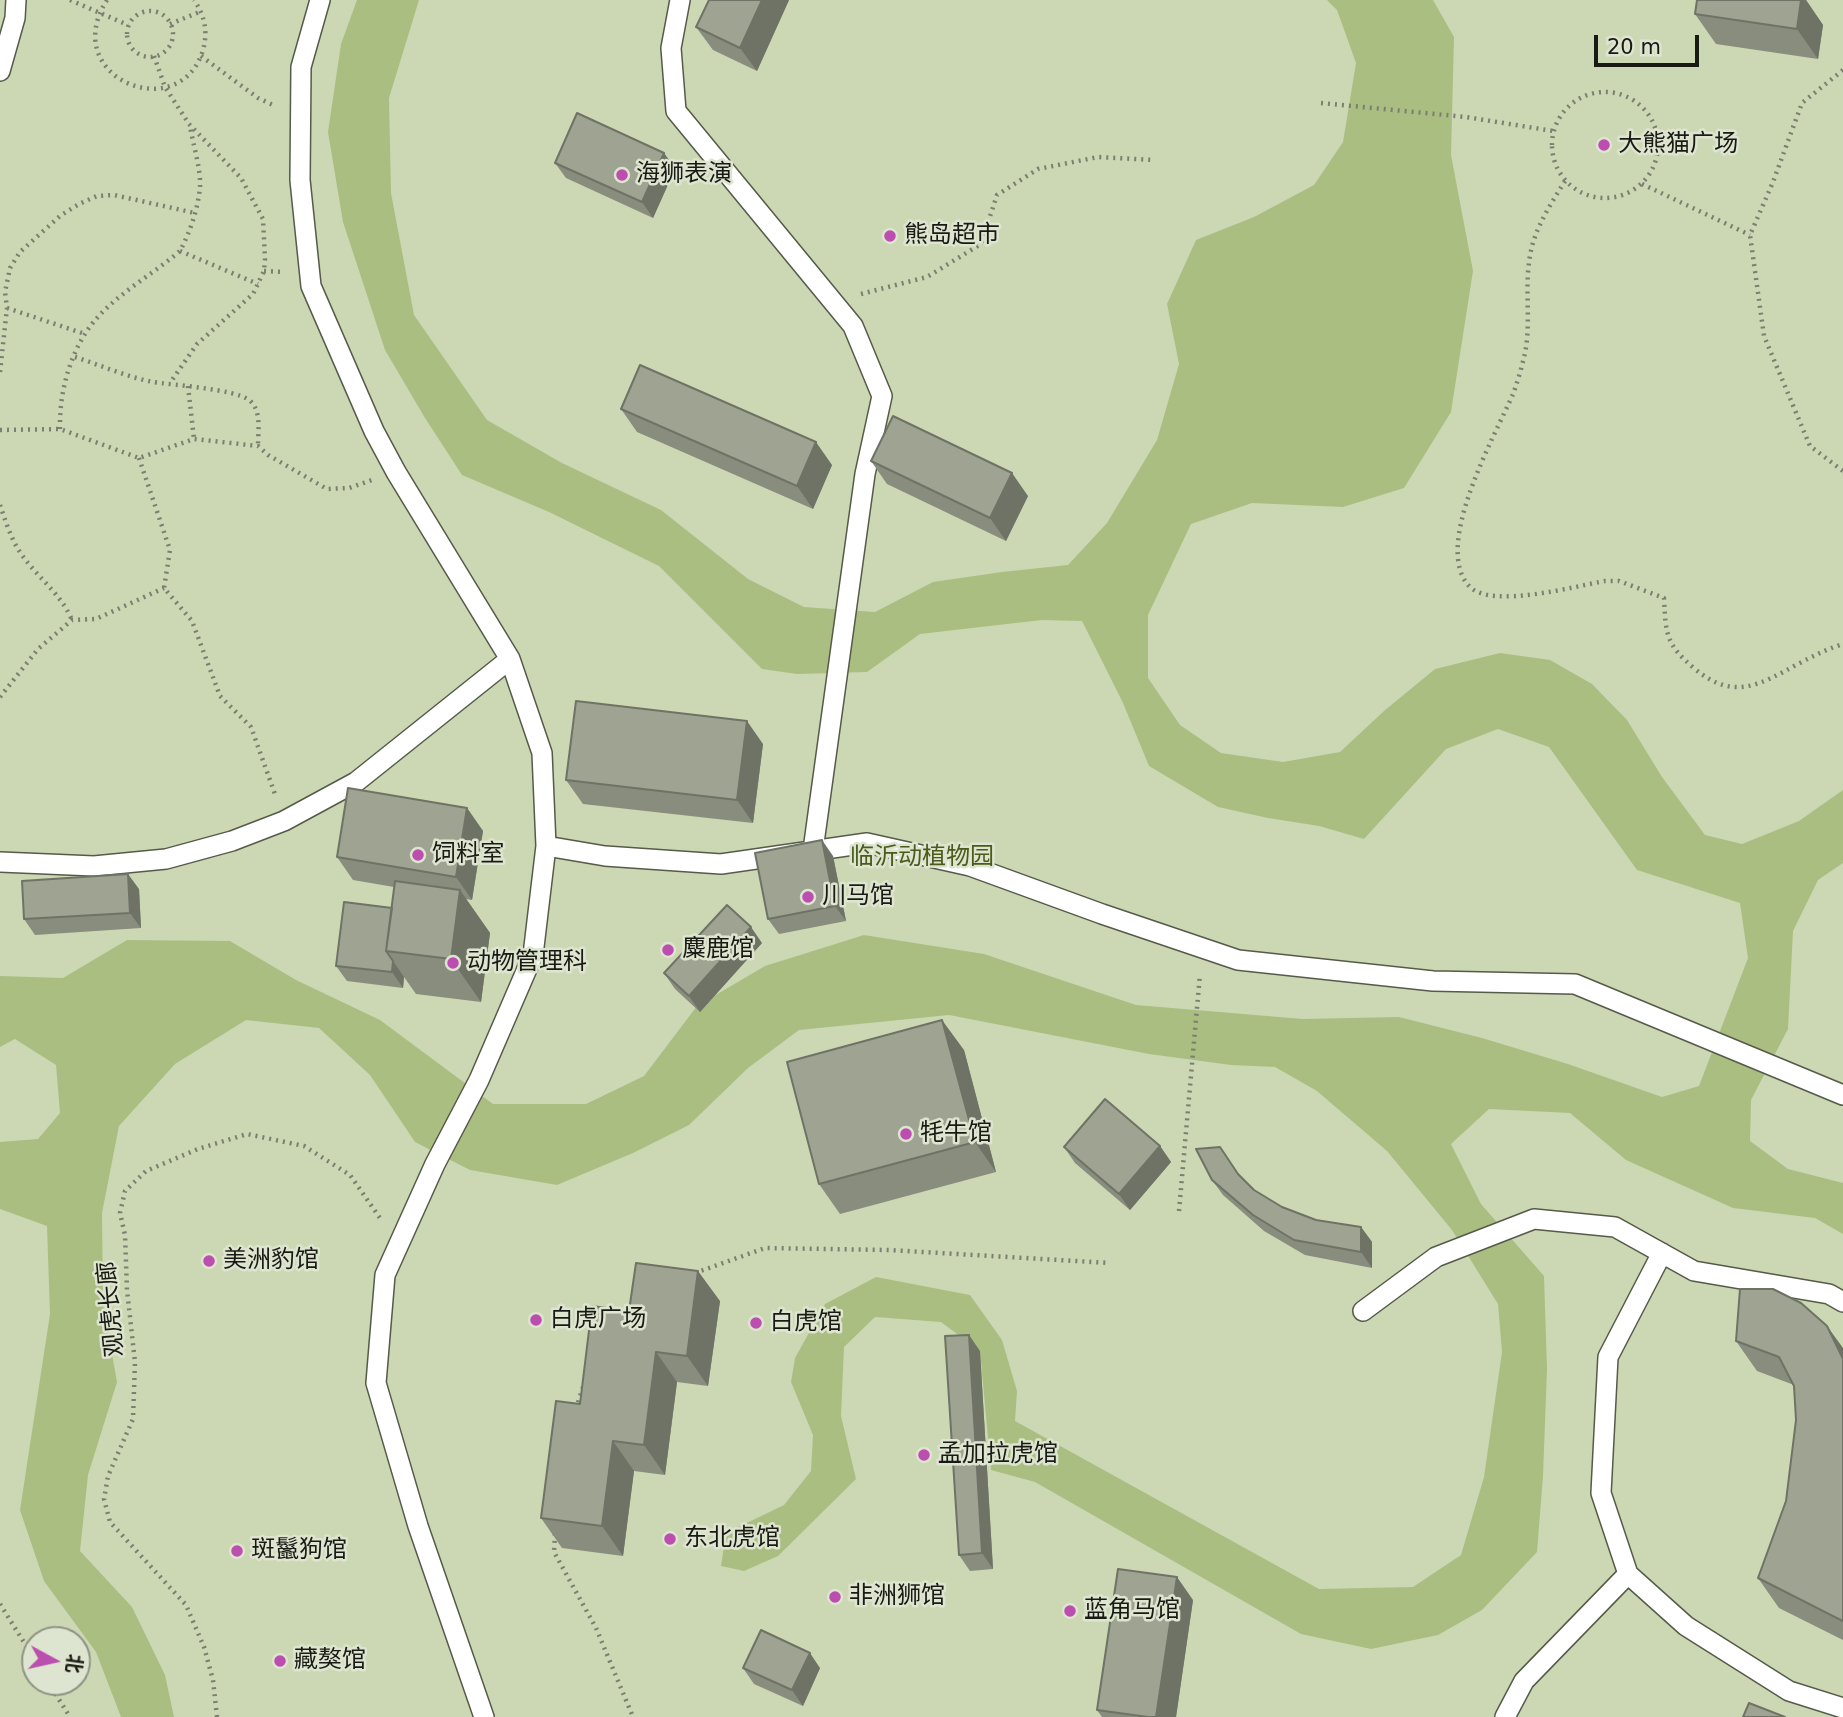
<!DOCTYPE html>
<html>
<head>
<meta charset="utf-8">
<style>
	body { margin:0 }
	#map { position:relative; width:1843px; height:1717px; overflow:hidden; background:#dde4cf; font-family:"DejaVu Sans","Noto Sans SC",sans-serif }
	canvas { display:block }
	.north { position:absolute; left:21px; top:1626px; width:70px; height:70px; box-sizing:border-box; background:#dde4cf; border:2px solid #8e9384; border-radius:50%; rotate:98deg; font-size:19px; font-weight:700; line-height:28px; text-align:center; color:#181a13 }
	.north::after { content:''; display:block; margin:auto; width:24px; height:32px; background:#bb4eae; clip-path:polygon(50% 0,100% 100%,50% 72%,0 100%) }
	.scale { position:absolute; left:1594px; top:35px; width:105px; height:32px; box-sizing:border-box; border:4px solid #181a13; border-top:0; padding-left:9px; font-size:21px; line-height:24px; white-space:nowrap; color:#181a13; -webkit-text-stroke:5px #dde4cf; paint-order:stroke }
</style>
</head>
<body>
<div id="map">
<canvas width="1843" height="1717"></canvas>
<div class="north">北</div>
<div class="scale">20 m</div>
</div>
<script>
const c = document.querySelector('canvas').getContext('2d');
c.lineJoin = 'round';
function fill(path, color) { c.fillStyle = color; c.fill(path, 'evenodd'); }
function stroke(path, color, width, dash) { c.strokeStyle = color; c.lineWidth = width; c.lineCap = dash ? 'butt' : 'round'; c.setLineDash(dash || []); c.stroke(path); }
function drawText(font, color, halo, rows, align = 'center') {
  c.font = font + ' "DejaVu Sans","Noto Sans SC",sans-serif'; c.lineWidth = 5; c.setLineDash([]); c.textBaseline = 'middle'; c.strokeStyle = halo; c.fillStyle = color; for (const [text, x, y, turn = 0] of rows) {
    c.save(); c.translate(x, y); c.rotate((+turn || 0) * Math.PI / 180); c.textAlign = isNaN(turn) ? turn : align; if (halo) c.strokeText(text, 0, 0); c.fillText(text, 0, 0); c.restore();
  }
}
fill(new Path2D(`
	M0 0H1843V1717H0ZM35 1640H77V1682H35Z`), '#ccd8b3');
fill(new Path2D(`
	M357 0H419L389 98 391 193 414 315 487 420 562 463 661 510 748 579 804 607 875 612 933 582 1002 572 1068 565 1107 523 1157 440 1179 364 1167 304 1196 240 1254 217 1314 185 1343 142 1356 63 1337 10 1327 0H1433L1454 37 1451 155 1473 271 1451 412 1404 488 1343 507 1252 503 1191 524 1148 615V678L1180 725 1221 753 1283 762 1340 752 1384 711 1435 669 1500 653 1550 660 1592 684 1627 720 1662 777 1705 835 1742 844 1799 821 1843 790V863L1818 880 1793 931 1788 1029 1751 1100 1750 1141 1788 1169 1843 1183V1234L1815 1218 1733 1208 1626 1160 1570 1113 1489 1109 1451 1144 1481 1204 1544 1276 1547 1369 1543 1476 1537 1552 1482 1610 1438 1635 1371 1649 1301 1634 1035 1482 991 1470 980 1351 941 1322 875 1317 844 1347 841 1416 856 1479 778 1556 744 1571 721 1566 726 1533 784 1505 811 1471 813 1435 791 1382 795 1358 825 1304 876 1277 970 1295 1002 1340 1017 1391 1015 1421 1319 1589 1413 1587 1461 1555 1484 1477 1502 1352 1498 1304 1452 1230 1387 1151 1317 1091 1275 1067 1231 1065 1149 1054 949 1015 799 1030 748 1068 689 1125 633 1153 557 1185 470 1170 415 1142 370 1075 319 1028 246 1020 175 1064 119 1126 102 1213 103 1304 117 1382 88 1475 80 1551 132 1607 165 1675 174 1717H121L96 1652 44 1581 20 1510 50 1314 47 1226 0 1209V1142L38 1139 60 1113 56 1065 15 1039 0 1047V976L63 978 127 940 230 941 296 980 380 1020 493 1104H586L644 1076 697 1006 765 966 864 935 984 954 1136 1005 1303 1019 1399 1017 1482 1038 1568 1064 1662 1097 1699 1086 1748 958 1740 903 1637 870 1549 747 1498 729 1446 749 1364 839 1319 826 1268 818 1218 807 1149 766 1123 703 1082 621 1042 620 920 634 867 672 797 674 762 669 659 566 549 512 462 475 425 418 385 350 343 222 328 132 341 44Z`), '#abbe82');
const service = new Path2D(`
	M320 0 301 67 300 180 311 286 374 431 396 472 510 659
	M680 0 671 48 676 111 853 326 882 396 865 474 813 850
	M0 71 15 18 16 0
	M546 846 605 856 721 864 867 843 970 866 1102 914 1238 960 1433 981 1575 984 1843 1095
	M0 862 94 866 166 859 232 841 284 821 356 782 510 659 542 753 546 846 533 955 479 1080 435 1164 385 1275 376 1383 418 1526 484 1717
	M1662 1253 1608 1357 1601 1493 1628 1574 1686 1626 1789 1691 1843 1708
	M1363 1311 1436 1257 1534 1219 1615 1227 1694 1271 1829 1294 1843 1302
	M1505 1717 1524 1681 1628 1574`);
stroke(service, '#555a49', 22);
stroke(new Path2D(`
	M70 0 128 25
	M107 0C57 78 180 127 203 50 208 32 205 16 194 0
	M127 34a23 23 0 1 1 46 0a23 23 0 1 1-46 0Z
	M170 24 202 11
	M154 56 165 87 189 124 241 178 263 219 265 259 264 271 253 294 197 344 170 383
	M201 56 258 98 273 105
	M1843 70 1802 103 1773 182 1750 235 1764 336 1810 446 1843 471
	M1552 145a53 53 0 1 1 106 0a53 53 0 1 1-106 0Z
	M1321 103 1466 117 1553 131
	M1565 181C1549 207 1532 232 1529 263 1525 292 1531 323 1525 353 1522 366 1518 381 1513 394 1495 436 1431 548 1470 587 1492 609 1576 586 1605 581H1619L1664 598C1666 634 1665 644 1695 669 1734 701 1759 685 1798 664 1813 656 1827 649 1843 644
	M1642 184 1750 235
	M180 251 258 284
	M264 271 284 272
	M861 294 927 277 981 244 997 195 1038 169 1098 157 1154 160
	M7 308 85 334
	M75 357C100 365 127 377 153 382 173 385 234 389 249 400 262 410 258 431 258 446
	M0 372 7 308 5 292 10 268 20 252 60 216 79 204 97 196 114 195 195 213
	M188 386 194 439
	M60 429C59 391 71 348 96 319 120 292 153 274 180 251 190 232 198 209 200 187 201 168 193 145 190 126
	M0 430 60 429 139 458 194 439 258 446 268 455 327 489 349 488 372 480
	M139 458 170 550 164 588 192 621 220 696 251 727 276 797
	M0 505C6 522 11 540 22 555 38 578 61 594 72 620
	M0 697 38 649 72 620 96 619 164 588
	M1179 1211 1200 974
	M695 1273 765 1248 889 1250 1110 1263
	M576 1409 583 1387
	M555 1534 554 1552 596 1628 633 1717
	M0 1604 35 1660
	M48 1682 70 1717
	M217 1717 213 1680 204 1647 186 1605 110 1522 104 1499 108 1476 133 1419 135 1362 127 1290 125 1235 120 1213 125 1191 146 1171 198 1149 247 1134 304 1146 350 1175 380 1218`), '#7b7f71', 4.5, [2, 5]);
stroke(service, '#fff', 19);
fill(new Path2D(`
	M709 0H789L757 71 713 50 696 27Z
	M1697 0H1806L1823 25 1818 59 1716 44 1695 14Z
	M664 153 675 169 653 218 566 178 555 163Z
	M621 409 832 465 813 509 637 432Z
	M871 461 1028 496 1006 541 887 484Z
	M763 744 753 823 583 804 566 780Z
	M467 808 483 831 472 900 466 899 490 933 481 1002 416 994 404 977 403 988 347 981 336 966 392 908 394 887 353 880 337 857Z
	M833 856 846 921 779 934 768 919Z
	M139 889 141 928 35 935 24 919Z
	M762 943 700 1012 675 989 664 973Z
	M964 1050 996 1172 840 1214 819 1184Z
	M1160 1146 1171 1162 1130 1210 1075 1163 1064 1147Z
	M1212 1180 1254 1190 1282 1207 1316 1220 1361 1227 1372 1242V1268L1305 1255 1264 1231 1223 1195Z
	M720 1301 708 1386 677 1382 665 1475 634 1471 623 1556 562 1548 541 1518 580 1404 629 1311Z
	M1736 1341 1843 1348V1640L1779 1608 1758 1578 1786 1501 1796 1420 1794 1385 1757 1371Z
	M980 1351 993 1569 970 1571 959 1555Z
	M1193 1600 1176 1717H1102L1097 1710Z
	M743 1668H820L803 1706 754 1684Z`), '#888d7d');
fill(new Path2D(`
	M762 0H789L757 71 740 48Z
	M1801 0H1806L1823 25 1818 59 1797 29Z
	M664 153 675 169 653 218 642 202Z
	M816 442 832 465 813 509 797 486Z
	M1012 473 1028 496 1006 541 990 518Z
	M747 721 763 744 753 823 737 800Z
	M467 808 483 831 472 900 456 877Z
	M822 840 833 856 846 921 835 906Z
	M128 874 139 889 141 928 130 913Z
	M460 890 490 933 481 1002 451 959Z
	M751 927 762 943 700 1012 689 996Z
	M393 961 404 977 403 988 392 972Z
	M942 1020 964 1050 996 1172 975 1142Z
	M1160 1146 1171 1162 1130 1210 1119 1194Z
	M1361 1227 1372 1242V1268L1361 1252Z
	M698 1271 720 1301 708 1386 687 1356Z
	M1827 1326 1843 1348V1359Z
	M969 1335 980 1351 993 1569 982 1553Z
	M656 1352 677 1382 665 1475 644 1445Z
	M613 1441 634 1471 623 1556 602 1526Z
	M1177 1577 1193 1600 1176 1717H1156Z
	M810 1653 820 1668 803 1706 792 1690Z`), '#6f7366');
const building = new Path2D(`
	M709 0H762L740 48 696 27Z
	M1697 0H1801L1797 29 1695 14Z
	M577 113 664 153 642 202 555 163Z
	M640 365 816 442 797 486 621 409Z
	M893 416 1012 473 990 518 871 461Z
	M576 701 747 721 737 800 566 780Z
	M348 788 467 808 456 877 337 857Z
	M822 840 835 906 768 919 755 853Z
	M128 874 130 913 24 919 22 881Z
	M395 881 460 890 451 959 386 951Z
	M344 902 392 908 386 951 393 961 392 972 336 966Z
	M727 905 751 927 689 996 664 973Z
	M942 1020 975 1142 819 1184 787 1062Z
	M1105 1099 1160 1146 1119 1194 1064 1147Z
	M1220 1147 1238 1174 1254 1190 1282 1207 1316 1220 1361 1227V1252L1294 1240 1253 1215 1212 1180 1196 1149Z
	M636 1263 698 1271 687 1356 656 1352 644 1445 613 1441 602 1526 541 1518 556 1401 580 1404 592 1306 629 1311Z
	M1740 1289H1773L1801 1303 1827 1326 1843 1359V1621L1758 1578 1786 1501 1796 1420 1794 1386 1779 1357 1736 1341Z
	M969 1335 982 1553 959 1555 945 1336Z
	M1118 1569 1177 1577 1156 1717H1148L1097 1710Z
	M761 1630 810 1653 792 1690 743 1668Z
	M1749 1703 1785 1717H1743Z`);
fill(building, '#9ea491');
stroke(building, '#6f7366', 2);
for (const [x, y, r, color] of [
	[1604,145,7,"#bb4eae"],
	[622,175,7,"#bb4eae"],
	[890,236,7,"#bb4eae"],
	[418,855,7,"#bb4eae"],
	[808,897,7,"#bb4eae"],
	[668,950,7,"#bb4eae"],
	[453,963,7,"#bb4eae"],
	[906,1134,7,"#bb4eae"],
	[209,1261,7,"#bb4eae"],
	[536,1320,7,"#bb4eae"],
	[756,1323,7,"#bb4eae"],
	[924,1455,7,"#bb4eae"],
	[670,1539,7,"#bb4eae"],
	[237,1551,7,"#bb4eae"],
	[835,1597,7,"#bb4eae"],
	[1070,1611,7,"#bb4eae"],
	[280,1661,7,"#bb4eae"]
]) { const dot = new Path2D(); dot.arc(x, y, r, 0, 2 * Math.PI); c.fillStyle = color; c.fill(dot); stroke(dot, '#dde4cf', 2.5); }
drawText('24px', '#181a13', '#dde4cf', [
	["大熊猫广场",1618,145],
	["海狮表演",636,175],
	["熊岛超市",904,236],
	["饲料室",432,855],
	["川马馆",822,897],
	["麋鹿馆",682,950],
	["动物管理科",467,963],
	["牦牛馆",920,1134],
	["美洲豹馆",223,1261],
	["白虎广场",550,1320],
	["白虎馆",770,1323],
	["孟加拉虎馆",938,1455],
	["东北虎馆",684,1539],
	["斑鬣狗馆",251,1551],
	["非洲狮馆",849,1597],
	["蓝角马馆",1084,1611],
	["藏獒馆",294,1661]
], 'left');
drawText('24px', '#4a5b1a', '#dde4cf', [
	["临沂动植物园",922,858]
]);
drawText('24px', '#181a13', '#dde4cf', [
	["观虎长廊",112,1309,-95]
]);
</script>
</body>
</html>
